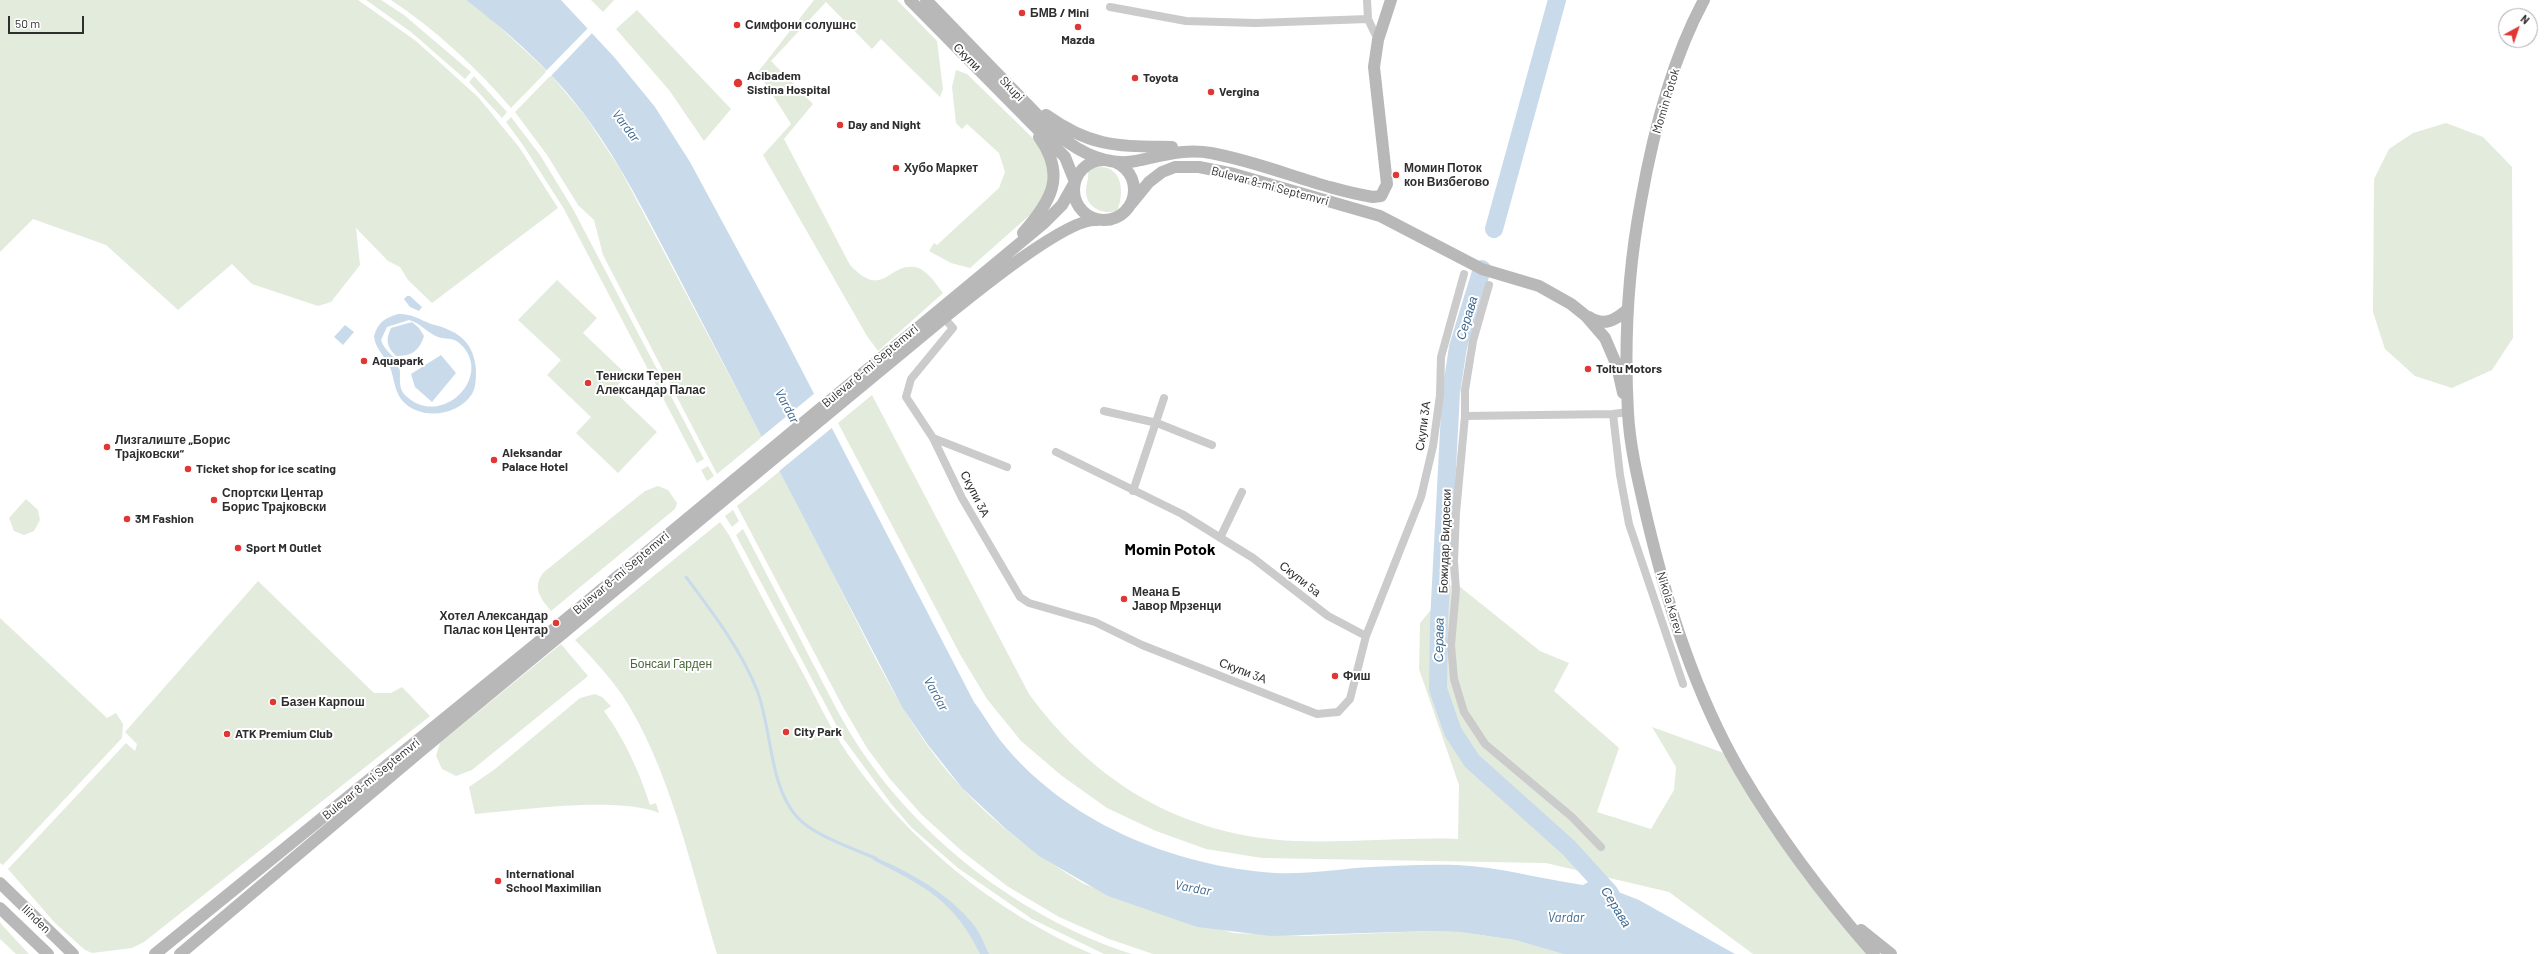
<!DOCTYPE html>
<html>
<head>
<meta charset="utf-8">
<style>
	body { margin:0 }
	#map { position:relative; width:2546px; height:954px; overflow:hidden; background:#fff; font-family:Barlow,sans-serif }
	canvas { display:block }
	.north { position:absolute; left:2498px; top:8px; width:40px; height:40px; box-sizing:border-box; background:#fff; border:1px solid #ababab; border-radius:50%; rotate:40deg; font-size:11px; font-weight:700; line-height:16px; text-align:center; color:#2e2e2e }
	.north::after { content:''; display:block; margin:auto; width:14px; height:18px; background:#e03735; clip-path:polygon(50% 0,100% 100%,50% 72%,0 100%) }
	.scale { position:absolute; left:8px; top:16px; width:76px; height:18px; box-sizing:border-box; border:2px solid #2e2e2e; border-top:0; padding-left:5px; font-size:12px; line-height:14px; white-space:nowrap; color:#2e2e2e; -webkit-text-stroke:3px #fff; paint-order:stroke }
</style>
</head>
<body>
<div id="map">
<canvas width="2546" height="954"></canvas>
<div class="north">N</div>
<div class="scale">50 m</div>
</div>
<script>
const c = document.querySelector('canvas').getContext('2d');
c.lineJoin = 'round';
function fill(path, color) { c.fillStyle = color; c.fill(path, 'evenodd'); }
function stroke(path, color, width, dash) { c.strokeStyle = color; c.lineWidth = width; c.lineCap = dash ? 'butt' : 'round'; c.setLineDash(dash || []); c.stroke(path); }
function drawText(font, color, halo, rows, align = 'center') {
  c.font = font + ' Barlow,sans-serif'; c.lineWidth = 4; c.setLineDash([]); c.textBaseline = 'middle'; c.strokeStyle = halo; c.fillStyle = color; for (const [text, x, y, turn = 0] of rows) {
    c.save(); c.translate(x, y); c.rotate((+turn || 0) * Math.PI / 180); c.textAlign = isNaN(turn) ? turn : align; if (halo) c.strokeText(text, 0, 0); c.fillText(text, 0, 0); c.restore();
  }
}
fill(new Path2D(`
	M0 0H358L416 41 478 97 519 147 558 208 432 303 408 280 400 267 388 261 356 228 360 265 331 302 318 306 252 284 232 264 178 310 106 245 33 219 0 252Z
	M366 0H381L404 15 471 72 465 79 411 32Z
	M391 0H466L489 17 547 71 511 108C476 67 436 30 391 0Z
	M591 0H614L603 12Z
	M814 0H897L937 41 943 89 940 97 881 39 872 49 826 2 771 61 813 104 784 139 850 265C883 300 888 264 914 267 926 268 936 284 943 293L878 351 867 336 763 155 791 124 758 72Z
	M637 10 731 109 704 141 669 90 616 29Z
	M956 70 967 74 1042 147 1050 176 1041 205 970 268 951 263 929 251 934 243 937 245 999 188 1005 172 999 153 967 124 962 129 956 123 952 87Z
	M551 75 586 117 620 169 762 437 717 474 603 255 594 220 578 205 547 155 515 112Z
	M474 76 507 112 502 118 469 82Z
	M511 117 540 155 573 209 704 459 697 463 564 209 523 145 506 122Z
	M2446 123 2483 137 2512 167 2513 338 2492 370 2452 388 2415 376 2385 349 2373 312 2374 179 2389 149 2413 133Z
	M1100 167C1124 167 1124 196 1117 211 1103 215 1086 208 1086 191 1086 184 1089 179 1088 172L1092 168Z
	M557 280 597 318 583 333 627 375 613 390 657 432 618 473 576 433 591 417 547 375 561 360 518 320Z
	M872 395 1029 694C1094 783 1183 836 1295 841 1349 843 1404 837 1458 839L1459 785 1419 669 1420 623 1454 582 1540 651 1569 663 1554 691 1619 748 1597 812 1651 829 1674 790 1676 767 1652 727 1724 753 1761 817 1802 875 1866 954H1753L1669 892 1546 863 1262 858 1206 849 1156 831 1107 808 1062 776 1021 741 987 699 961 656 838 423Z
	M708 466 714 476 707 481 701 470Z
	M780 471C801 514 824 555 845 598 878 664 911 733 962 788 997 826 1040 857 1084 884L1233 933 1307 936 1430 931 1460 932 1515 940 1563 954H1153L1109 939 1059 917 1007 886 963 852 922 815 890 779 867 748 843 707 737 506Z
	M658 486 668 490 677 503 675 509 551 611C541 599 531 587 544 572L645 491Z
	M26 499 38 510 40 520 34 531 24 535 14 531 9 518Z
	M733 510 739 521 732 527 725 516Z
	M720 522 729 535C754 582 779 630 805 677 818 702 831 729 847 753 909 842 993 911 1092 954H717C693 875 673 782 632 711 617 684 596 662 575 640Z
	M743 529C766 573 789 617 811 660 828 692 843 724 863 753 926 845 1026 920 1132 954H1104L1032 919 958 868 912 828 892 805 843 738 736 535Z
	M258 581 374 693H391L402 687 430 716 144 942 132 948 92 953 85 950 55 923 8 869 126 743 135 751 137 744 125 732Z
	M0 618 107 718 116 713 123 724 122 738 3 865 0 863Z
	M561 644 588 676 472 770 456 776 442 769 436 756 440 743Z
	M595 694 602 697 611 706 604 711C625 740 639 771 650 805L656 803 659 813C618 796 521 810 475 814L469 787 495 769 580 698Z
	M0 922 2 925 29 954H16L0 939Z`), '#e3ebdc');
fill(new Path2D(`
	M466 0H561L615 58 655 107 690 162 782 332 974 702C983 714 991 728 1000 740 1065 822 1173 866 1275 873 1301 874 1329 871 1355 868 1389 866 1424 864 1458 865 1499 867 1537 878 1577 884L1583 885 1590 881 1639 900 1735 954H1563L1515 940 1460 932 1430 931 1271 936 1197 927 1108 896 1039 856 1006 829 962 788 928 745 902 707 675 270C648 219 622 166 587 118 554 73 511 34 466 0Z
	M407 296H410L422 307 419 311 410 307 404 299Z
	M398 314C416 314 420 321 435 325 460 332 474 343 476 370 476 378 476 387 472 394 457 417 418 421 401 399 395 391 394 379 391 370 387 357 375 350 374 336 378 322 385 318 398 314ZM409 320C421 323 427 333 438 337 445 340 451 337 458 342 497 374 442 430 406 396 395 386 404 372 397 362 392 354 384 350 381 340L387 327Z
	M412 322 419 328 424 336C419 351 412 356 396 356 387 347 385 341 391 328Z
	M345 325 354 332 343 345 334 337Z
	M441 355 456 373 432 402 415 387 411 374Z
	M874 857C909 871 949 894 973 924 980 932 984 944 989 954H980C954 900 924 886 873 860Z`), '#c9dbeb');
fill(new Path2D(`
	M589 27 593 32 550 77 545 72Z
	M815 393 833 427 778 472 760 438Z`), '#fff');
stroke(new Path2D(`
	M686 577C713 613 740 648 757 690 772 729 769 786 797 817 814 836 853 848 877 859`), '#c9dbeb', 3);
stroke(new Path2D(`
	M1494 229 1557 0
	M1482 269 1458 347 1451 393 1439 621 1438 689 1453 732 1472 761 1569 848 1609 892 1617 906`), '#c9dbeb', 18);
stroke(new Path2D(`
	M1367 0 1368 19
	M1110 7 1186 21 1256 23 1368 19 1378 40
	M1489 285 1473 341 1465 390V416L1456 513 1454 561 1456 590 1451 645 1454 679 1464 712 1485 744 1572 817 1601 847
	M944 318 953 328 911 379 906 397 933 438 962 498 1020 597 1029 603 1095 622 1142 645 1317 714 1338 712 1350 699 1366 636 1421 497 1433 446 1440 395 1441 357 1464 274
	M1104 411 1157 423 1212 445
	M1613 414 1620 475 1629 524 1683 684
	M1465 416 1613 414 1628 412
	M933 438 1007 467
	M1056 452 1182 514 1253 558 1328 616 1366 636
	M1133 491 1164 398
	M1220 538 1242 492`), '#cbcbcb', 8);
stroke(new Path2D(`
	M926 0 1049 127C1072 148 1103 167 1136 161 1161 156 1185 148 1211 153 1266 163 1318 188 1373 197L1381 196 1387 184 1374 67 1378 40 1391 0
	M1704 0C1671 61 1653 133 1641 201 1628 270 1624 343 1628 413 1630 449 1639 484 1647 519 1668 607 1695 693 1740 771 1778 836 1824 897 1874 954
	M1046 115C1092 148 1119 146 1172 147
	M1074 190a30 30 0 1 1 60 0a30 30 0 1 1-60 0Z
	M1131 204 1149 182 1162 172 1175 167H1199L1234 174 1380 216 1482 269 1539 286 1571 304 1586 316 1605 338 1617 366 1623 393
	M1023 233C1051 201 1067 176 1039 137
	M1589 317C1604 327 1616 320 1628 309
	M0 883 73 954
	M0 908 48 954
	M1861 930 1891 954
	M155 954 536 644 1043 224 1062 205 1075 182 1065 157 910 0
	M180 954 422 750 944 318C971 296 1067 217 1097 220`), '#b8b8b8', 12);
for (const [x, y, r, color] of [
	[1022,13,4,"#e03735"],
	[737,25,4,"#e03735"],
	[1078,27,4,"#e03735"],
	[1135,78,4,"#e03735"],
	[738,83,5,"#e03735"],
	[1211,92,4,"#e03735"],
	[840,125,4,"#e03735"],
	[896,168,4,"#e03735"],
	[1396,175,4,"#e03735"],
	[364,361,4,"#e03735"],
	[1588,369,4,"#e03735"],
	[588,383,4,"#e03735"],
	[107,447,4,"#e03735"],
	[494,460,4,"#e03735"],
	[188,469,4,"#e03735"],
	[214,500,4,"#e03735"],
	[127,519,4,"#e03735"],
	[238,548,4,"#e03735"],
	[1124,599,4,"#e03735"],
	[556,623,4,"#e03735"],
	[1335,676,4,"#e03735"],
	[273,702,4,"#e03735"],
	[786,732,4,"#e03735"],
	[227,734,4,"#e03735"],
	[498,881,4,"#e03735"]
]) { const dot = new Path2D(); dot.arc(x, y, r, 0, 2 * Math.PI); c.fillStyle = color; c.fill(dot); stroke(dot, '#fff', 1.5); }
drawText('bold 12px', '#2e2e2e', '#fff', [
	["БМВ / Mini",1030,13],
	["Симфони солушнс",745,25],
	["Mazda",1078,40,"center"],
	["Acibadem",747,76],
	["Sistina Hospital",747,90],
	["Toyota",1143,78],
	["Vergina",1219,92],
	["Day and Night",848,125],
	["Хубо Маркет",904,168],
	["Момин Поток",1404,168],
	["кон Визбегово",1404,182],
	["Aquapark",372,361],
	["Toltu Motors",1596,369],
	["Тениски Терен",596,376],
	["Александар Палас",596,390],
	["Лизгалиште „Борис",115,440],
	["Трајковски“",115,454],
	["Aleksandar",502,453],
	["Palace Hotel",502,467],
	["Ticket shop for ice scating",196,469],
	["Спортски Центар",222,493],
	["Борис Трајковски",222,507],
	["3M Fashion",135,519],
	["Sport M Outlet",246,548],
	["Меана Б",1132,592],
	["Јавор Мрзенци",1132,606],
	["Хотел Александар",548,616,"right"],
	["Палас кон Центар",548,630,"right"],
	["Фиш",1343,676],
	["Базен Карпош",281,702],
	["City Park",794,732],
	["ATK Premium Club",235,734],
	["International",506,874],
	["School Maximilian",506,888]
], 'left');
drawText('12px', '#2e2e2e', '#fff', [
	["Скупи",967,57,45],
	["Skupi",1012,89,46],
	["Momin Potok",1666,101,-73],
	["Bulevar 8-mi Septemvri",1270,186,15],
	["Bulevar 8-mi Septemvri",870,366,-40],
	["Скупи 3А",1423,426,-82],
	["Скупи 3А",975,494,63],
	["Божидар Видоески",1445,541,-88],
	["Bulevar 8-mi Septemvri",621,573,-40],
	["Скупи 5а",1300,579,38],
	["Nikola Karev",1670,603,73],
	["Скупи 3А",1243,671,21],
	["Bulevar 8-mi Septemvri",371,779,-39],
	["Ilinden",36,919,44]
]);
drawText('12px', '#4e693d', '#fff', [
	["Бонсаи Гарден",671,664]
]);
drawText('italic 13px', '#3e688e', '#fff', [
	["Vardar",626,126,53],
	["Серава",1467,318,-73],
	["Vardar",787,406,62],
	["Серава",1439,640,-89],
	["Vardar",936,694,61],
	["Vardar",1193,888,10],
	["Серава",1616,907,58],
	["Vardar",1566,918]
]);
drawText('bold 16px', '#000', '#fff', [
	["Momin Potok",1170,550]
]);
</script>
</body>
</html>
